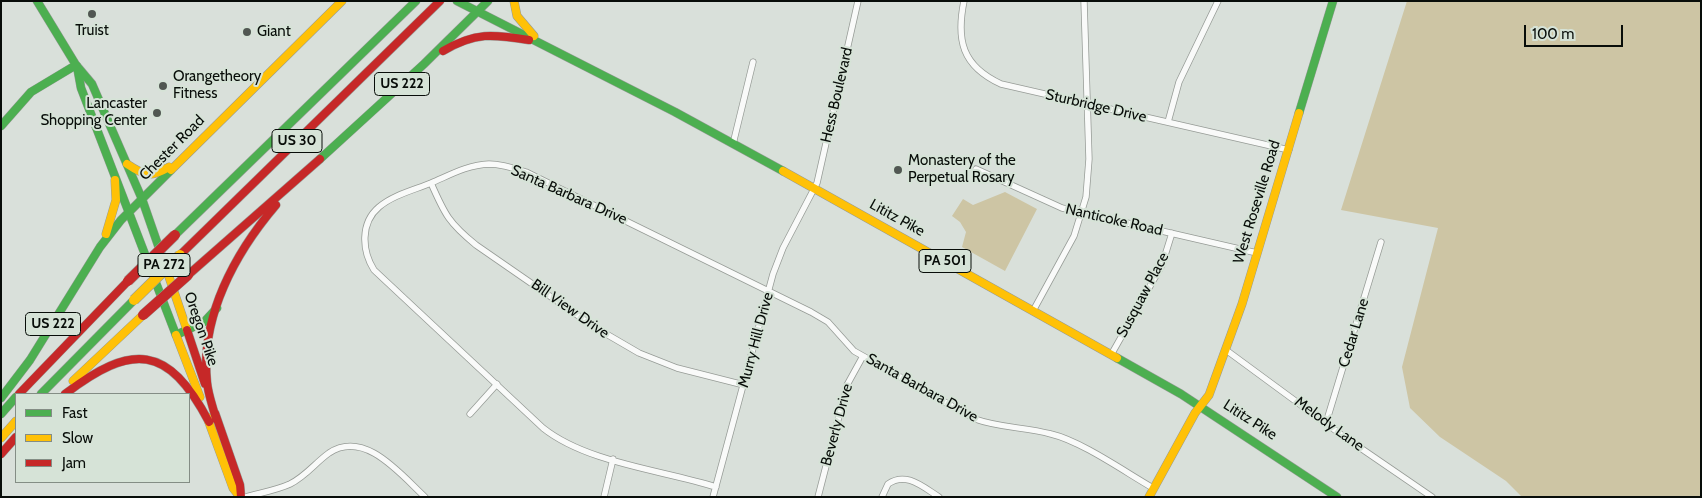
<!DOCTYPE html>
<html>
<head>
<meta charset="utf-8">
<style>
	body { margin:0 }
	#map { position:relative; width:1702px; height:498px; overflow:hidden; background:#d9e0da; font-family:Cabin,sans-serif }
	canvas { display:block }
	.frame { position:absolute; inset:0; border:2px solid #080d09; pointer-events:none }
	.legend { position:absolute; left:15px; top:393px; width:175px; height:90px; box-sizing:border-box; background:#d6e3d7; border:1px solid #848d85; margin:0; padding:6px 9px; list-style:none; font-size:15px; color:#080d09 }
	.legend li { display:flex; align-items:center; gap:10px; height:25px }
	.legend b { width:25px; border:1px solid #848d85 }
	.scale { position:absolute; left:1524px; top:25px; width:99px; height:22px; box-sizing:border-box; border:2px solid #080d09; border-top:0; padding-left:6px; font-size:15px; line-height:18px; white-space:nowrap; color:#080d09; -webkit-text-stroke:4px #d6e3d7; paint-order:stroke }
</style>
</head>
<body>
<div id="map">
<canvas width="1702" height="498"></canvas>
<div class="frame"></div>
<ul class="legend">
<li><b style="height:6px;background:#4caf50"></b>Fast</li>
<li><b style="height:6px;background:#ffc107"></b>Slow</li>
<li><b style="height:6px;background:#c62828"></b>Jam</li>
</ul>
<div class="scale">100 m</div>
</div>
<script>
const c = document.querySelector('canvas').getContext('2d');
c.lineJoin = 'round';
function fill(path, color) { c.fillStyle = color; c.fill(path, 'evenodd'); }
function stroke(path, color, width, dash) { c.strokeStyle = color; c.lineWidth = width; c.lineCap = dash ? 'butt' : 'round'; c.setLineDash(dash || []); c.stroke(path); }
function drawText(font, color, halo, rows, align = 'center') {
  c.font = font + ' Cabin,sans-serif'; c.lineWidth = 4; c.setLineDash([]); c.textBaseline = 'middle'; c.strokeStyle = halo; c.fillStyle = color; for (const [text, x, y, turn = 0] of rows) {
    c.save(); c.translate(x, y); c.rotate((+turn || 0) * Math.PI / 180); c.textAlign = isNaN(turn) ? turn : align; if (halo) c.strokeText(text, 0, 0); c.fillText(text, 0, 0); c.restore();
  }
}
fill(new Path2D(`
	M1407 1H1701V497H1522L1506 481 1440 437 1410 408 1402 367 1438 228 1341 210Z
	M1005 192 1037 209 1005 271 962 247 966 232 960 222 952 216 963 199 973 205Z`), '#cdc5a4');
const street = new Path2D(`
	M964 1C956 40 962 66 1001 84L1289 150
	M1168 122 1179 82 1218 1
	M733 144 753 62
	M976 169 1062 208 1257 253
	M431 183C445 215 449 223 476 245L596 328 639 353 677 368 744 385
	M1033 311 1074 236 1086 197 1089 159 1084 1
	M1226 350 1343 436 1432 497
	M1111 355 1162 265 1172 233
	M470 414 497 384
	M1326 423 1381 242
	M716 487C662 470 587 463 543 428L374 270C362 251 360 223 379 207 393 195 414 190 431 183 450 175 467 165 489 164 501 164 514 168 526 172L811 312 828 322 854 351 975 419C1000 428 1025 427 1051 434 1081 441 1125 472 1153 488
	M246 497C260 493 277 490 290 484 306 476 315 463 329 453 365 429 401 475 425 497
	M604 497 613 459
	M713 497 773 274 783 248 817 183 858 1
	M818 497 847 385 863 356
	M882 497 888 484C906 471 923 487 939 497`);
const fast = new Path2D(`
	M37 1 76 65 92 84 142 199 166 268
	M457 1 675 112 783 171
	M77 66 81 88 176 335 204 322 217 308
	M1299 113 1333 1
	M1 126 31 92 76 65
	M320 159 424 64 488 1
	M175 235 416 1
	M1117 358 1181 394 1337 497
	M41 394 134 300
	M1 398 30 360 100 247 121 220 171 170
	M1 414 16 397`);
const slow = new Path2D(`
	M514 1 517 16 534 36
	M127 164C145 176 150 178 169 167
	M171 170 342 1
	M783 171 1117 358
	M106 234 116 200 115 180
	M166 268 187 330
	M176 335 200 397
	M73 381 143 315
	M207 417 233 488 240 497
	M1 438 16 421
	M1149 497 1195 413 1209 395 1242 304 1299 113`);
const jam = new Path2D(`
	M443 51C475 32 493 34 529 40
	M180 255 440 1
	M188 275 320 159
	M187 330 205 384
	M19 394 128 281
	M65 394C132 343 168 344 209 422
	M215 413 240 485 241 497
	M216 419C213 407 208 394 207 382 200 317 235 253 276 205
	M1 454 16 437`);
stroke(street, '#969b96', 7);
stroke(fast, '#969b96', 9);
stroke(slow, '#969b96', 9);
stroke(jam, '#969b96', 9);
stroke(street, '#f9faf9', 5.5);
stroke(fast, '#4caf50', 8);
stroke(slow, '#ffc107', 8);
stroke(jam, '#c62828', 8);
const slowBridge = new Path2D(`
	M134 300 180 255`);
const jamBridge = new Path2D(`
	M128 281 175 235
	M143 315 188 275`);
stroke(slowBridge, '#969b96', 11, []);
stroke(jamBridge, '#969b96', 11, []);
stroke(slowBridge, '#ffc107', 10);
stroke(jamBridge, '#c62828', 10);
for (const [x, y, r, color] of [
	[92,14,5,"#515752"],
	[247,32,5,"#515752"],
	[163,86,5,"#515752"],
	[157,113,5,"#515752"],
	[898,170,5,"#515752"]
]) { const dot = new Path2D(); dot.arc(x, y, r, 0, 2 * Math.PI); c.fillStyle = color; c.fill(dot); stroke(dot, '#d6e3d7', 2); }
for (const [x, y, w] of [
	[402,84,55],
	[297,141,50],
	[945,261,52],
	[164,265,52],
	[53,324,55]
]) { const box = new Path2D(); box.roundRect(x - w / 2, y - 11.5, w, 23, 4); c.fillStyle = '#d6e3d7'; c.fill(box); stroke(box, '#080d09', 1); }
drawText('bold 14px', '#080d09', null, [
	["US 222",402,84],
	["US 30",297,141],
	["PA 501",945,261],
	["PA 272",164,265],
	["US 222",53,324]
]);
drawText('15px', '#080d09', '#d6e3d7', [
	["Truist",92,31,"center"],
	["Giant",257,32],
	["Orangetheory",173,77],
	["Fitness",173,94],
	["Lancaster",147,104,"right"],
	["Shopping Center",147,121,"right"],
	["Monastery of the",908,161],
	["Perpetual Rosary",908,178]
], 'left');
drawText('15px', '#080d09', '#d6e3d7', [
	["Hess Boulevard",837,95,-77],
	["Sturbridge Drive",1096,106,13],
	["Chester Road",172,148,-45],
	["Santa Barbara Drive",569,195,24],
	["West Roseville Road",1257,202,-73],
	["Lititz Pike",897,218,29],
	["Nanticoke Road",1114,220,13],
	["Susquaw Place",1143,295,-62],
	["Bill View Drive",570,309,35],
	["Oregon Pike",201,329,71],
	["Cedar Lane",1354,333,-73],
	["Murry Hill Drive",756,340,-75],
	["Santa Barbara Drive",922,388,29],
	["Lititz Pike",1250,420,33],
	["Melody Lane",1329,424,36],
	["Beverly Drive",837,425,-75]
]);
</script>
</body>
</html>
